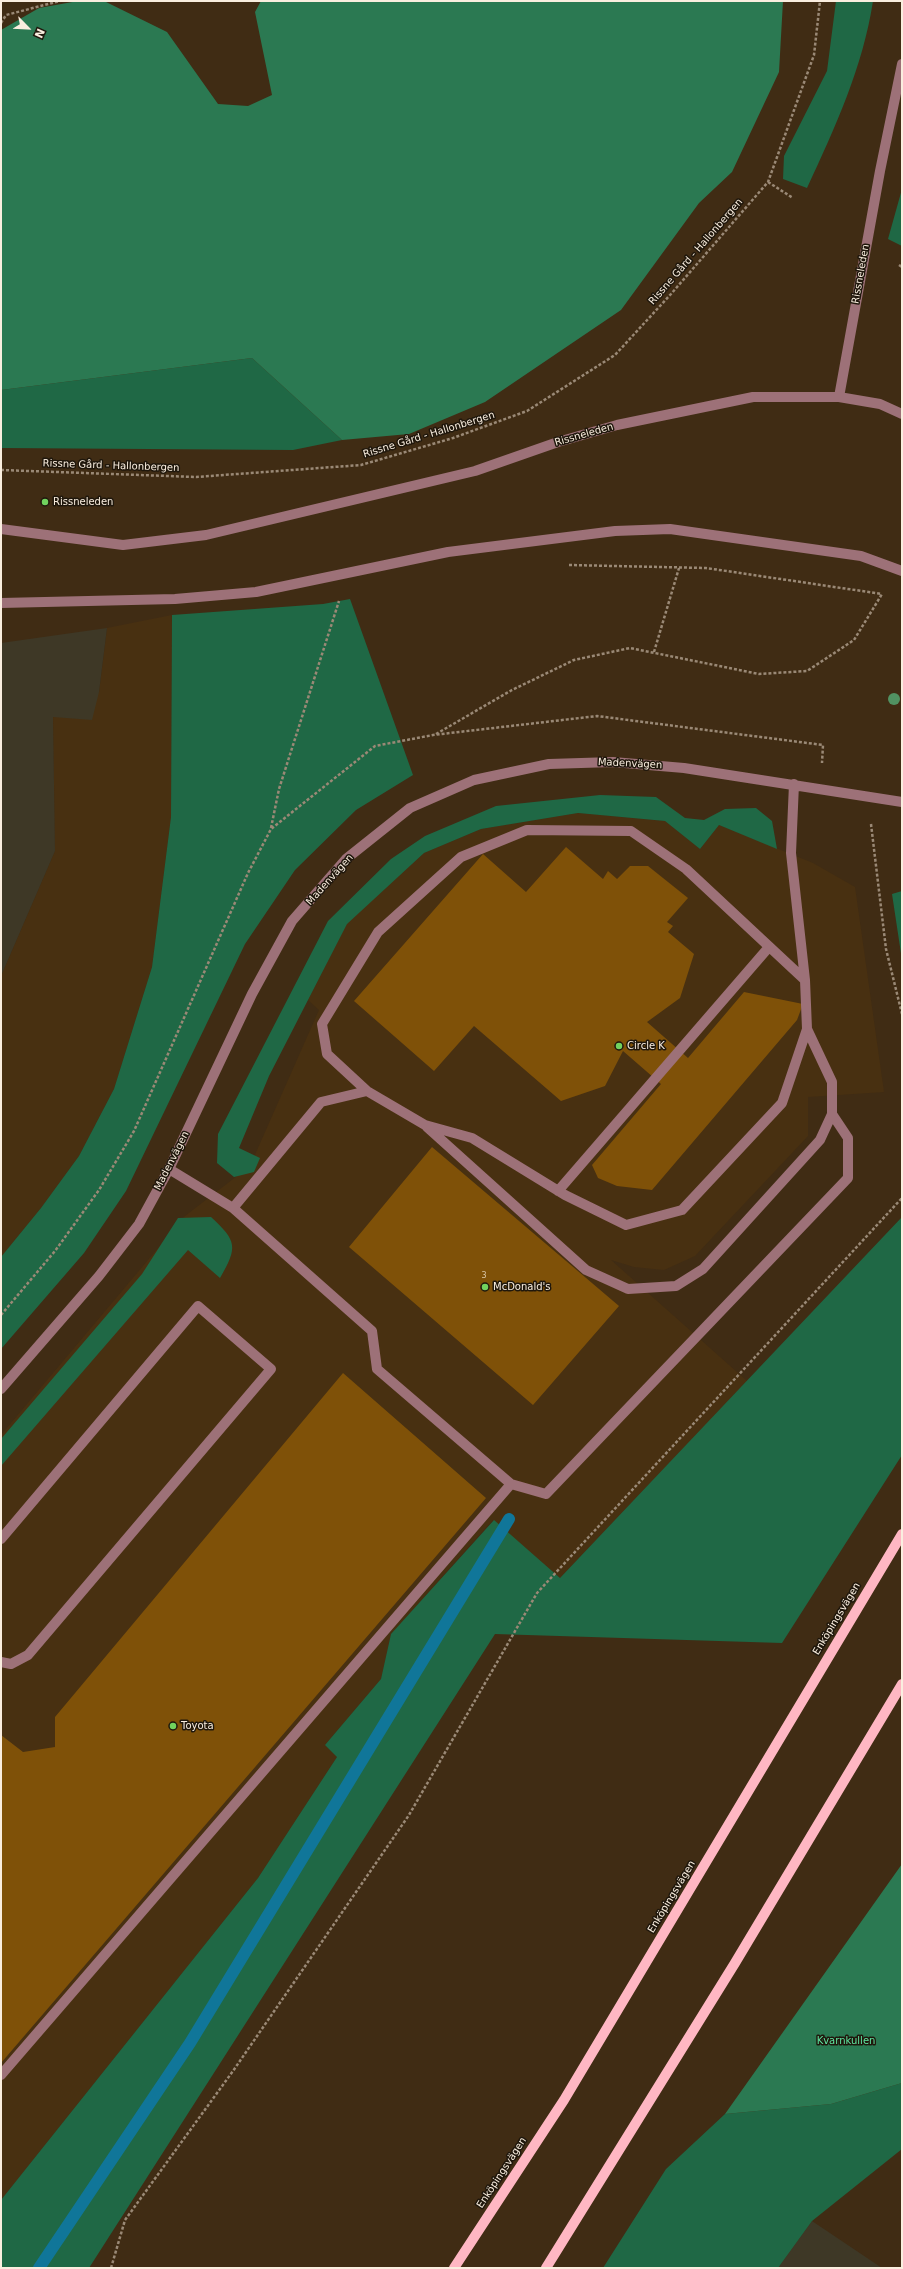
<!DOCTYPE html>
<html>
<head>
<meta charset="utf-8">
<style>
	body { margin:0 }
	#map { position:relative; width:903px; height:2269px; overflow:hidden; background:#402c14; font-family:"DejaVu Sans",sans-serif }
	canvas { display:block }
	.frame { position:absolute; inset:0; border:2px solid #faeedf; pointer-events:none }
	.north { position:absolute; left:8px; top:8px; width:40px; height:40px; -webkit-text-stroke:3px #1f170c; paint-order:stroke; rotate:114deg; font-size:11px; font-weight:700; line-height:16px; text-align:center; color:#faeedf }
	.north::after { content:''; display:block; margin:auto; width:14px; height:18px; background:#faeedf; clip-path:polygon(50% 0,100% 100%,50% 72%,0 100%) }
</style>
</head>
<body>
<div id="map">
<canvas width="903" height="2269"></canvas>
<div class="frame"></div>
<div class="north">N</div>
</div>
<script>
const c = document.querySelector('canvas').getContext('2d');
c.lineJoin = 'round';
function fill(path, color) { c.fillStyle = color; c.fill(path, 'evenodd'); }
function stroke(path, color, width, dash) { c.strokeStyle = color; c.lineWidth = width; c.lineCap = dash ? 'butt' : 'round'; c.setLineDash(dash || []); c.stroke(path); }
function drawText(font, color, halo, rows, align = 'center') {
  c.font = font + ' "DejaVu Sans",sans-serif'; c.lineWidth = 3; c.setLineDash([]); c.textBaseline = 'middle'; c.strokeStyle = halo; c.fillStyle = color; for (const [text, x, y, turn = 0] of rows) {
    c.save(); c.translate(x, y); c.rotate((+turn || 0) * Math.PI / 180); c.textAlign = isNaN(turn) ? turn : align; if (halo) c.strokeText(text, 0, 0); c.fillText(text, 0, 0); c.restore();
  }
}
fill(new Path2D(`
	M172 615 171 817 152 967 114 1089 79 1156 41 1208 1 1257V976L55 851 53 717 99 692 107 628Z
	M578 813 665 821 700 849 719 825 813 863 855 887 884 1092 808 1097V1136L695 1256 664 1270 634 1267 611 1260 747 1381 560 1578 493 1520 391 1634 381 1679 325 1745 337 1757 258 1878 1 2200V1435L185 1216 250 1166 319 1010 308 1000 347 923 424 853 481 829Z`), '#483011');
fill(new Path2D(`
	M107 628 99 692 92 720 53 717 55 851 1 976V643Z
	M812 2221 882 2268H778Z`), '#3e3826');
fill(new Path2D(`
	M836 1H873C863 67 835 128 807 188L783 179 784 156 827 71Z
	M902 189V246L888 239Z
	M252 358 342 440 293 450 1 448V390Z
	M350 599 413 775 356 810 295 870 245 944 126 1191 84 1253 1 1349V1257L41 1208 79 1156 114 1089 152 967 171 817 172 615 323 604Z
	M600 795 656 797 685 818 704 820 725 809 756 808 772 821 777 849 719 825 700 849 665 821 578 813 481 829 424 853 347 924 269 1076 239 1148 260 1158 254 1172 234 1177 217 1163 218 1134 328 921 391 859 425 836 496 806Z
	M902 891V960L892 894Z
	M211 1217C237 1241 238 1247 220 1278L188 1250 1 1466V1439L142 1274 178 1218Z
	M902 1217V1455L782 1643 495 1634 89 2268H1V2200L258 1878 337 1757 325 1745 381 1679 391 1634 494 1520 560 1578Z
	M902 2083V2149L812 2221 778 2268H603L666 2169 725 2114 831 2104Z`), '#1f6845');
fill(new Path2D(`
	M78 1H104L167 32 218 104 248 106 272 95 255 12 261 1H783L779 72 732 172 699 203 621 310 485 402 409 434 342 440 252 358 1 390V30L39 8Z
	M902 1864V2083L831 2104 725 2114Z`), '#2b7952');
stroke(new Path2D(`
	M39 2268 190 2043 509 1519`), '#107699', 12);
fill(new Path2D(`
	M566 847 603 879 608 871 617 879 630 866H648L688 898 667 922 673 926 668 932 694 954 680 998 647 1022 688 1058 744 992 803 1004 797 1020 652 1190 617 1186 598 1178 592 1165 661 1084 623 1051 605 1086 561 1101 474 1026 434 1071 354 1001 483 854 526 892Z
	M432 1147 619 1306 533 1405 349 1247Z
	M343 1373 486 1498 1 2063V1735L23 1752 55 1747V1717Z`), '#7f5108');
stroke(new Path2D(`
	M1 23 6 15 60 1
	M768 182 793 198
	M899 265 902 267
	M1 470 196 477 361 465 453 438 527 411 615 355 671 294 768 182 814 55 820 1
	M569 565 706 568 882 594
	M654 652 679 568
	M436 734 512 690 574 660 630 648 759 674 807 671 854 640 882 594
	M871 824 886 949 902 1014
	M271 828 279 789 339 601
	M1 1315 55 1251 99 1190 134 1131 248 873 271 829 375 746 433 735 597 716 823 745 822 763
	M111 2268 125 2220 233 2071 409 1815 537 1593 902 1198`), '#9a8976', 2.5, [3, 2]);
stroke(new Path2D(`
	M839 397 880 171 902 64
	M1 529 123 545 206 535 475 471 558 442 617 425 753 397H839L880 404 902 414
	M1 603 175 599 256 592 448 552 615 531 670 529 861 556 902 571
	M367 1091 327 1054 322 1024 378 932 461 857 527 830 631 831 686 869 805 980
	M427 1127 586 1270 628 1289 676 1286 703 1269 820 1140 832 1114
	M169 1169 233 1208 321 1102 367 1091 425 1125 472 1138 565 1195 626 1225 682 1210 782 1103 807 1029 805 980 791 853 794 784
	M558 1191 769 947
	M1 1389 99 1276 139 1224 169 1169 252 994 292 921 346 859 410 808 474 780 549 764 613 762 684 768 902 802
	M511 1484 546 1494 848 1178V1138L832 1114V1082L807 1029
	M1 1539 198 1306 271 1369 28 1655 11 1664 1 1662
	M1 2075 511 1484 377 1369 372 1331 233 1208`), '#9d7178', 10);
stroke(new Path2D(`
	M454 2268 564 2100 902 1534
	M546 2268 735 1963 902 1684`), '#ffb7c3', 10);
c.fillStyle = '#519262';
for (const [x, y] of [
	[894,699]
]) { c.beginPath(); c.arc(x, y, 6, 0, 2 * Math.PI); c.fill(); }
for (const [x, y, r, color] of [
	[45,502,4,"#71d25e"],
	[619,1046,4,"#71d25e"],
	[485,1287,4,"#71d25e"],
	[173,1726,4,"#71d25e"]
]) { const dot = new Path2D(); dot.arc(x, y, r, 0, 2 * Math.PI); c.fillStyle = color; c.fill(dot); stroke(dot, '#1f170c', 1.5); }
drawText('8px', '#dbc7a9', null, [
	["3",484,1276]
]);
drawText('10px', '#faeedf', '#1f170c', [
	["Rissne Gård - Hallonbergen",696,252,-49],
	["Rissneleden",861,274,-80],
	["Rissne Gård - Hallonbergen",429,435,-17],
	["Rissneleden",584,435,-16],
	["Rissne Gård - Hallonbergen",111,466,2],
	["Madenvägen",630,764,3],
	["Madenvägen",330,880,-48],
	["Madenvägen",172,1161,-63],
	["Enköpingsvägen",837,1619,-59],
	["Enköpingsvägen",672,1897,-59],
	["Enköpingsvägen",502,2173,-57]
]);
drawText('10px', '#faeedf', '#1f170c', [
	["Rissneleden",53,502],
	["Circle K",627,1046],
	["McDonald's",493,1287],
	["Toyota",181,1726]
], 'left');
drawText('10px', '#5fe6a1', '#1f170c', [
	["Kvarnkullen",846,2041]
]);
</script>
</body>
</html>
